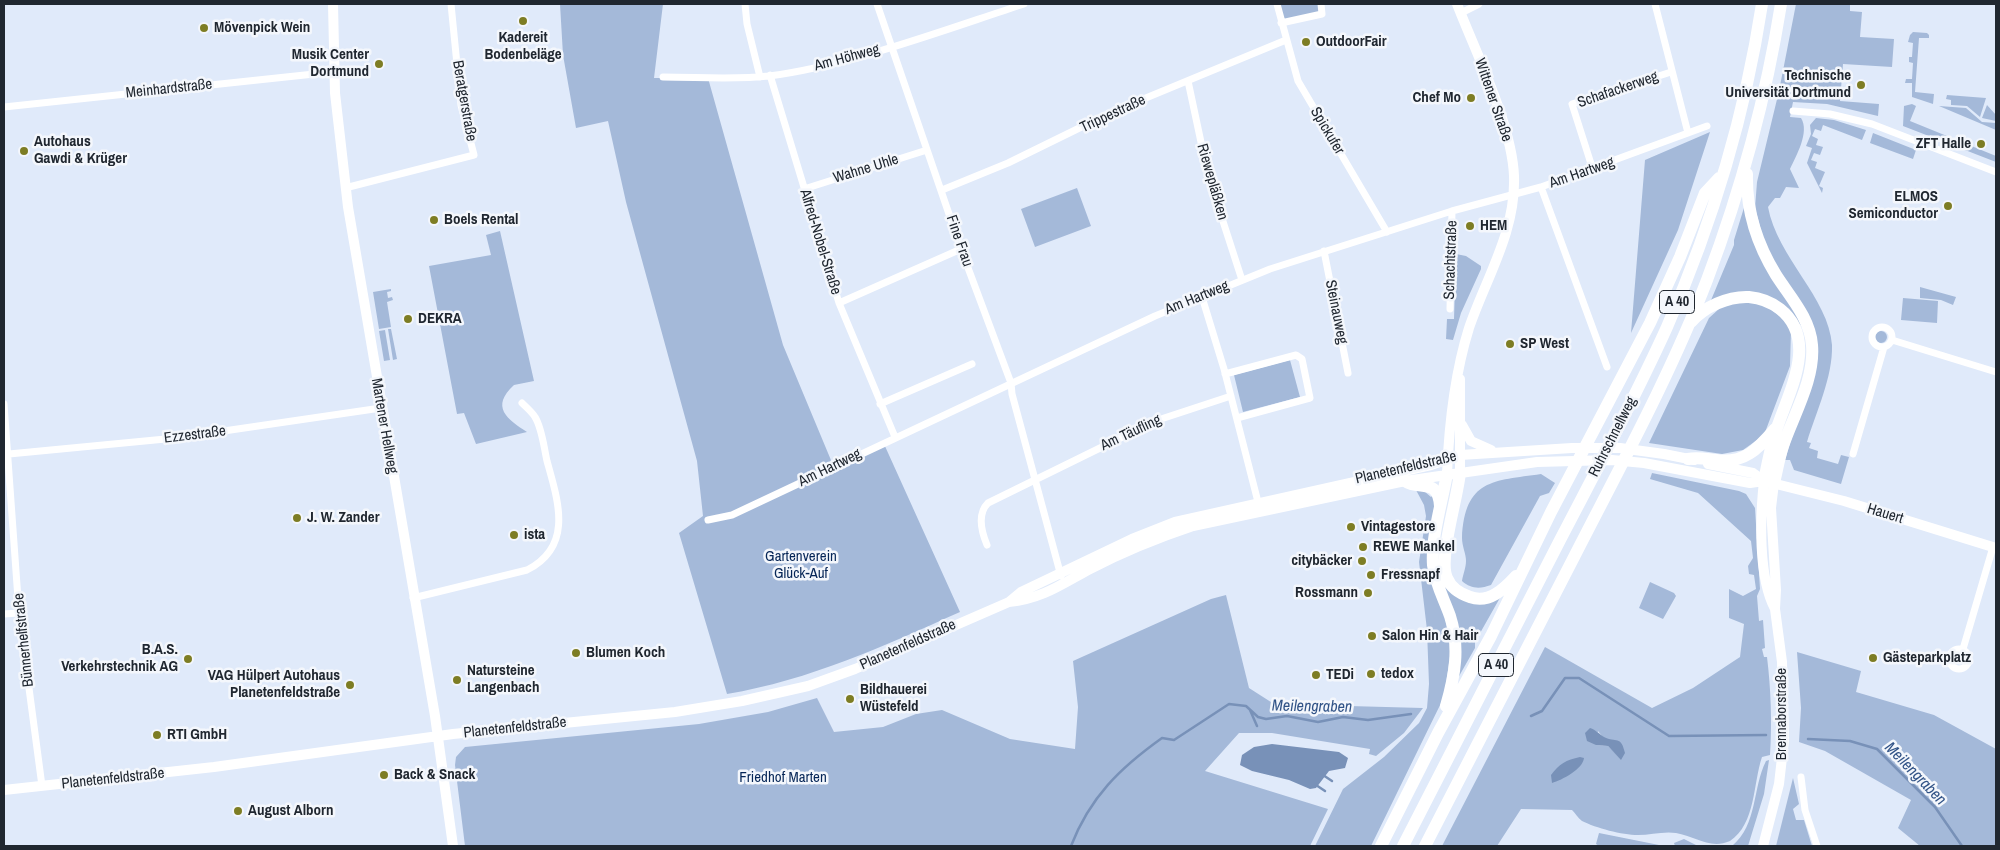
<!DOCTYPE html>
<html>
<head>
<meta charset="utf-8">
<style>
	body { margin:0 }
	#map { position:relative; width:2000px; height:850px; overflow:hidden; background:#e0eafa; font-family:"Archivo Narrow",sans-serif }
	canvas { display:block }
	.frame { position:absolute; inset:0; border:5px solid #202730; pointer-events:none }
</style>
</head>
<body>
<div id="map">
<canvas width="2000" height="850"></canvas>
<div class="frame"></div>
</div>
<script>
const c = document.querySelector('canvas').getContext('2d');
c.lineJoin = 'round';
function fill(path, color) { c.fillStyle = color; c.fill(path, 'evenodd'); }
function stroke(path, color, width, dash) { c.strokeStyle = color; c.lineWidth = width; c.lineCap = dash ? 'butt' : 'round'; c.setLineDash(dash || []); c.stroke(path); }
function drawText(font, color, halo, rows, align = 'center') {
  c.font = font + ' "Archivo Narrow",sans-serif'; c.lineWidth = 5; c.setLineDash([]); c.textBaseline = 'middle'; c.strokeStyle = halo; c.fillStyle = color; for (const [text, x, y, turn = 0] of rows) {
    c.save(); c.translate(x, y); c.rotate((+turn || 0) * Math.PI / 180); c.textAlign = isNaN(turn) ? turn : align; if (halo) c.strokeText(text, 0, 0); c.fillText(text, 0, 0); c.restore();
  }
}
fill(new Path2D(`
	M560 4H663L654 78H708L783 345 833 465 884 444 960 612C884 646 810 680 727 694L679 533 703 516 697 461 626 202 608 121 576 128 563 55Z
	M1277 4H1321L1322 14 1281 23Z
	M1796 4H1850V11L1862 12 1860 37 1894 39 1892 67 1843 64 1840 101 1879 104 1878 116 1827 104 1793 102 1790 117 1801 118C1810 132 1796 156 1790 169L1799 188 1786 187 1780 198H1775L1768 207C1777 257 1829 298 1832 345 1833 377 1816 412 1807 442L1811 443 1809 448 1818 451 1817 458 1838 464 1841 455 1849 457 1841 484 1794 470 1790 460H1785L1816 357 1766 249 1755 208 1757 182 1779 91Z
	M1913 32 1927 33 1929 35V38H1919L1915 92 1934 94 1933 104 1912 97V83H1905L1906 79H1912L1913 63 1909 62V57H1912L1913 43 1908 42 1910 35Z
	M1947 95 1986 98 1980 117 1967 106 1951 105V100L1946 99Z
	M1912 104 1916 106 1910 121 1996 156V162L1903 126 1904 106Z
	M1987 105 1996 115V121L1982 118Z
	M1939 106 1966 108 1982 122 1996 123V130Z
	M1816 118 1834 120 1866 130 1862 140 1823 125 1821 131 1815 129 1812 136 1818 139 1816 145 1823 147 1820 155 1814 153 1811 160 1817 162 1815 168 1825 172 1819 186 1823 188 1822 193 1807 163 1812 148 1806 146 1811 134 1810 125Z
	M1710 132 1678 230 1631 333 1645 160Z
	M1873 133 1916 150 1913 159 1870 143Z
	M1077 188 1091 226 1035 247 1021 209Z
	M1747 198 1749 221 1803 324 1800 325 1774 299 1709 305 1734 245V240Z
	M500 231 534 381 514 385C490 407 507 419 527 432L476 444 464 413 457 414 429 266 491 255 486 235Z
	M1456 254 1466 256 1481 266V269L1461 313 1453 340 1446 339 1447 319H1454Z
	M1920 287 1956 297 1953 305 1941 300 1920 298Z
	M391 289V291L387 292 388 298 392 297 393 300 387 302 391 327 379 329 373 292Z
	M1903 298 1938 301 1937 323 1901 320Z
	M1733 302 1761 303 1783 318 1791 331 1790 366 1764 435 1743 450 1722 454 1649 443 1709 318 1720 308Z
	M388 329H391L397 359 393 360Z
	M385 330 390 360 384 361 379 331Z
	M1875 337a6 6 0 1 1 12 0a6 6 0 1 1-12 0Z
	M1290 360 1300 397 1243 412 1234 375Z
	M1652 473 1739 491 1746 494 1755 508 1760 589 1757 596 1759 621 1763 620 1765 648 1762 649 1764 657H1767C1771 690 1772 722 1770 755L1762 757C1753 783 1756 824 1730 841 1710 850 1695 836 1676 833 1664 831 1650 835 1638 835 1622 835 1596 828 1582 821 1578 818 1575 813 1572 810L1521 809 1497 846H1442L1545 647 1652 708 1693 688 1740 657 1744 624 1729 618V589L1743 596 1756 589 1754 575 1749 574 1748 566 1753 558 1751 541 1698 493 1650 479ZM1598 731 1621 759 1608 746 1596 745Z
	M1541 474 1555 483 1549 493 1540 496 1491 585C1480 589 1471 589 1462 581 1463 574 1466 568 1466 561 1466 554 1462 546 1462 538 1465 479 1493 481 1541 474Z
	M1416 490 1424 491 1431 497 1433 495 1435 499 1431 538 1451 650 1444 697 1371 846H1315L1343 789 1384 757 1419 723 1427 708 1429 684 1427 630 1419 562 1426 516 1424 505Z
	M1439 580 1456 596H1501L1475 642V648L1458 678Z
	M1650 582 1674 593 1676 596 1663 619 1639 608Z
	M1226 595 1249 688 1274 704 1423 708 1404 733 1376 756 1369 754 1370 749 1272 733H1239L1205 771 1328 809 1310 846H465L455 765 456 757 465 747 699 724 768 712 817 698 834 732 883 727 916 714 942 710 1010 739 1075 749 1078 707 1073 661 1211 599Z
	M1797 652 1861 671 1856 692 1934 715 1996 749V846H1920L1898 828 1911 800 1825 751 1799 742 1801 708Z
	M1769 760 1764 794 1748 846H1732C1758 824 1752 789 1766 761Z
	M1793 778 1799 804 1793 809 1796 820H1804L1812 846H1776Z
	M1599 833 1664 846H1599L1596 844Z
	M1684 839 1698 846H1699H1675L1674 843Z`), '#a4b9d9');
fill(new Path2D(`
	M1590 728C1596 730 1599 734 1604 737 1616 743 1621 735 1625 753L1621 760 1608 746 1596 745 1587 741 1585 733Z
	M1272 744 1339 752 1348 758 1345 768 1329 771 1316 788 1310 789 1289 780 1252 771 1240 765 1242 755 1254 747Z
	M1580 757 1584 758C1583 769 1562 780 1552 783L1551 775C1559 764 1566 760 1580 757Z`), '#7891b8');
stroke(new Path2D(`
	M1250 710 1257 726
	M1531 716 1542 711 1565 678H1579L1669 736 1766 735
	M1808 739 1850 741 1877 749 1935 807 1962 846
	M1323 775 1332 781
	M1316 785 1325 791
	M1071 846C1090 797 1120 768 1162 738L1174 740 1229 704 1246 706 1258 717 1266 719 1287 716 1318 722 1343 717 1368 720 1411 714`), '#7891b8', 2.5);
stroke(new Path2D(`
	M745 4 747 24 760 77
	M877 4 961 249 1011 383 1012 394 1061 576
	M1277 4 1298 81 1387 232
	M1655 4 1688 133
	M1461 13 1479 4
	M1281 23 1322 14 1321 4
	M770 75 839 303 895 437
	M663 77C698 77 734 80 769 76 852 65 944 30 1024 4
	M1188 81 1208 175 1242 280
	M4 107 333 72
	M1793 111 1830 114 1872 124 1996 172
	M1593 170 1572 104 1671 72
	M1541 187 1607 367
	M345 188 474 155 461 105 451 4
	M804 189 927 150
	M942 190 1008 163 1112 112 1286 40
	M1324 251 1348 373
	M1202 297 1224 369 1258 502
	M839 303 961 249
	M1450 309 1452 211
	M1872 337a10 10 0 1 1 20 0a10 10 0 1 1-20 0Z
	M1892 340 1996 372
	M1225 374 1296 355 1302 359 1310 398 1237 418
	M4 404 19 613 42 786
	M880 404 972 364
	M9 454 176 438 381 408
	M1853 454 1884 347
	M708 520 732 515 1155 316 1270 269 1452 211 1541 187 1707 126
	M987 545C982 533 977 514 988 503L1155 421 1231 396
	M413 598 527 570C574 546 558 501 547 461 544 448 542 428 535 417 532 412 526 407 522 403
	M4 614 19 613
	M1949 659a10 10 0 1 1 20 0a10 10 0 1 1-20 0Z
	M1963 649 1993 547
	M1801 777 1805 810 1817 846`), '#fff', 7);
stroke(new Path2D(`
	M333 4 335 93 348 207 435 716 453 846
	M1460 379V472
	M1462 425 1471 441 1491 450
	M1708 464 1753 473 1764 481 1844 501 1996 548
	M1447 474C1449 424 1454 376 1469 328 1486 278 1516 232 1514 176 1512 125 1476 53 1457 4
	M1764 481C1760 517 1758 577 1775 609
	M1009 602C1042 599 1062 584 1090 569 1123 552 1157 538 1193 526L1405 481 1537 462 1612 460 1644 463 1750 483 1764 481
	M4 790 214 767 453 734 675 712 742 701 808 686 855 669 1009 602 1021 592 1132 539 1175 522 1431 465 1460 455 1572 448H1620L1664 454 1694 460
	M1763 846 1779 784 1784 740 1782 662 1775 609 1776 590 1771 508 1774 483`), '#fff', 10);
stroke(new Path2D(`
	M1747 174C1746 211 1757 244 1776 275 1790 297 1810 318 1812 345 1815 379 1794 414 1783 446 1779 458 1777 471 1774 483
	M1691 322C1704 307 1728 296 1749 297 1760 298 1771 302 1780 309 1818 339 1790 390 1778 425 1771 443 1768 462 1764 481
	M1688 459C1698 457 1706 459 1716 460 1744 464 1758 449 1775 429
	M1460 472C1458 497 1438 559 1447 578 1451 588 1461 594 1470 597 1489 604 1504 589 1516 576
	M1405 481C1419 491 1438 477 1440 506
	M1446 706C1455 675 1460 647 1450 616 1444 599 1435 583 1433 565 1431 537 1442 502 1447 474
	M1381 846 1438 733 1491 636 1551 512 1650 323 1680 257 1705 193 1719 178
	M1403 846C1455 745 1507 643 1559 542 1596 471 1634 400 1667 327 1712 224 1745 115 1762 4
	M1425 846C1474 750 1523 654 1573 559 1620 467 1670 376 1707 280 1741 190 1766 98 1781 4`), '#fff', 12);
for (const [x, y, r, color] of [
	[523,21,5,"#7d7d24"],
	[204,28,5,"#7d7d24"],
	[1306,42,5,"#7d7d24"],
	[379,64,5,"#7d7d24"],
	[1861,85,5,"#7d7d24"],
	[1471,98,5,"#7d7d24"],
	[1981,144,5,"#7d7d24"],
	[24,151,5,"#7d7d24"],
	[1948,206,5,"#7d7d24"],
	[434,220,5,"#7d7d24"],
	[1470,226,5,"#7d7d24"],
	[408,319,5,"#7d7d24"],
	[1510,344,5,"#7d7d24"],
	[297,518,5,"#7d7d24"],
	[1351,527,5,"#7d7d24"],
	[514,535,5,"#7d7d24"],
	[1363,547,5,"#7d7d24"],
	[1362,561,5,"#7d7d24"],
	[1371,575,5,"#7d7d24"],
	[1368,593,5,"#7d7d24"],
	[1372,636,5,"#7d7d24"],
	[576,653,5,"#7d7d24"],
	[1873,658,5,"#7d7d24"],
	[188,659,5,"#7d7d24"],
	[1371,674,5,"#7d7d24"],
	[1316,675,5,"#7d7d24"],
	[457,680,5,"#7d7d24"],
	[350,685,5,"#7d7d24"],
	[850,699,5,"#7d7d24"],
	[157,735,5,"#7d7d24"],
	[384,775,5,"#7d7d24"],
	[238,811,5,"#7d7d24"]
]) { const dot = new Path2D(); dot.arc(x, y, r, 0, 2 * Math.PI); c.fillStyle = color; c.fill(dot); stroke(dot, '#f4f7fc', 2); }
for (const [x, y, w] of [
	[1677,302,35],
	[1496,665,35]
]) { const box = new Path2D(); box.roundRect(x - w / 2, y - 11.5, w, 23, 4); c.fillStyle = '#f4f7fc'; c.fill(box); stroke(box, '#202730', 1); }
drawText('bold 14px', '#202730', null, [
	["A 40",1677,302],
	["A 40",1496,665]
]);
drawText('bold 15px', '#202730', '#f4f7fc', [
	["Mövenpick Wein",214,28],
	["Kadereit",523,38,"center"],
	["Bodenbeläge",523,55,"center"],
	["OutdoorFair",1316,42],
	["Musik Center",369,55,"right"],
	["Dortmund",369,72,"right"],
	["Technische",1851,76,"right"],
	["Universität Dortmund",1851,93,"right"],
	["Chef Mo",1461,98,"right"],
	["Autohaus",34,142],
	["Gawdi & Krüger",34,159],
	["ZFT Halle",1971,144,"right"],
	["ELMOS",1938,197,"right"],
	["Semiconductor",1938,214,"right"],
	["Boels Rental",444,220],
	["HEM",1480,226],
	["DEKRA",418,319],
	["SP West",1520,344],
	["J. W. Zander",307,518],
	["Vintagestore",1361,527],
	["ista",524,535],
	["REWE Mankel",1373,547],
	["citybäcker",1352,561,"right"],
	["Fressnapf",1381,575],
	["Rossmann",1358,593,"right"],
	["Salon Hin & Hair",1382,636],
	["B.A.S.",178,650,"right"],
	["Verkehrstechnik AG",178,667,"right"],
	["Blumen Koch",586,653],
	["Gästeparkplatz",1883,658],
	["Natursteine",467,671],
	["Langenbach",467,688],
	["tedox",1381,674],
	["TEDi",1326,675],
	["VAG Hülpert Autohaus",340,676,"right"],
	["Planetenfeldstraße",340,693,"right"],
	["Bildhauerei",860,690],
	["Wüstefeld",860,707],
	["RTI GmbH",167,735],
	["Back & Snack",394,775],
	["August Alborn",248,811]
], 'left');
drawText('15px', '#202730', '#f4f7fc', [
	["Am Höhweg",847,58,-15],
	["Meinhardstraße",169,89,-6],
	["Schafackerweg",1618,90,-19],
	["Wittener Straße",1493,100,71],
	["Beratgerstraße",464,101,80],
	["Trippestraße",1113,114,-25],
	["Spickufer",1327,131,59],
	["Wahne Uhle",866,169,-17],
	["Am Hartweg",1582,173,-19],
	["Riewepläßken",1212,182,74],
	["Fine Frau",959,241,71],
	["Alfred-Nobel-Straße",820,242,73],
	["Schachtstraße",1451,260,-88],
	["Am Hartweg",1197,298,-22],
	["Steinauweg",1336,312,79],
	["Martener Hellweg",384,426,80],
	["Am Täufling",1131,433,-25],
	["Ezzestraße",195,435,-7],
	["Ruhrschnellweg",1613,437,-63],
	["Am Hartweg",830,468,-26],
	["Planetenfeldstraße",1406,468,-13],
	["Hauert",1885,514,17],
	["Bünnerhelfstraße",24,640,-96],
	["Planetenfeldstraße",908,645,-24],
	["Brennaborstraße",1782,714,-90],
	["Planetenfeldstraße",515,728,-6],
	["Planetenfeldstraße",113,779,-6]
]);
drawText('15px', '#062657', '#f4f7fc', [
	["Gartenverein",801,557],
	["Glück-Auf",801,574],
	["Friedhof Marten",783,778]
]);
drawText('italic 16px', '#315387', '#f4f7fc', [
	["Meilengraben",1312,707,1],
	["Meilengraben",1915,774,46]
]);
</script>
</body>
</html>
